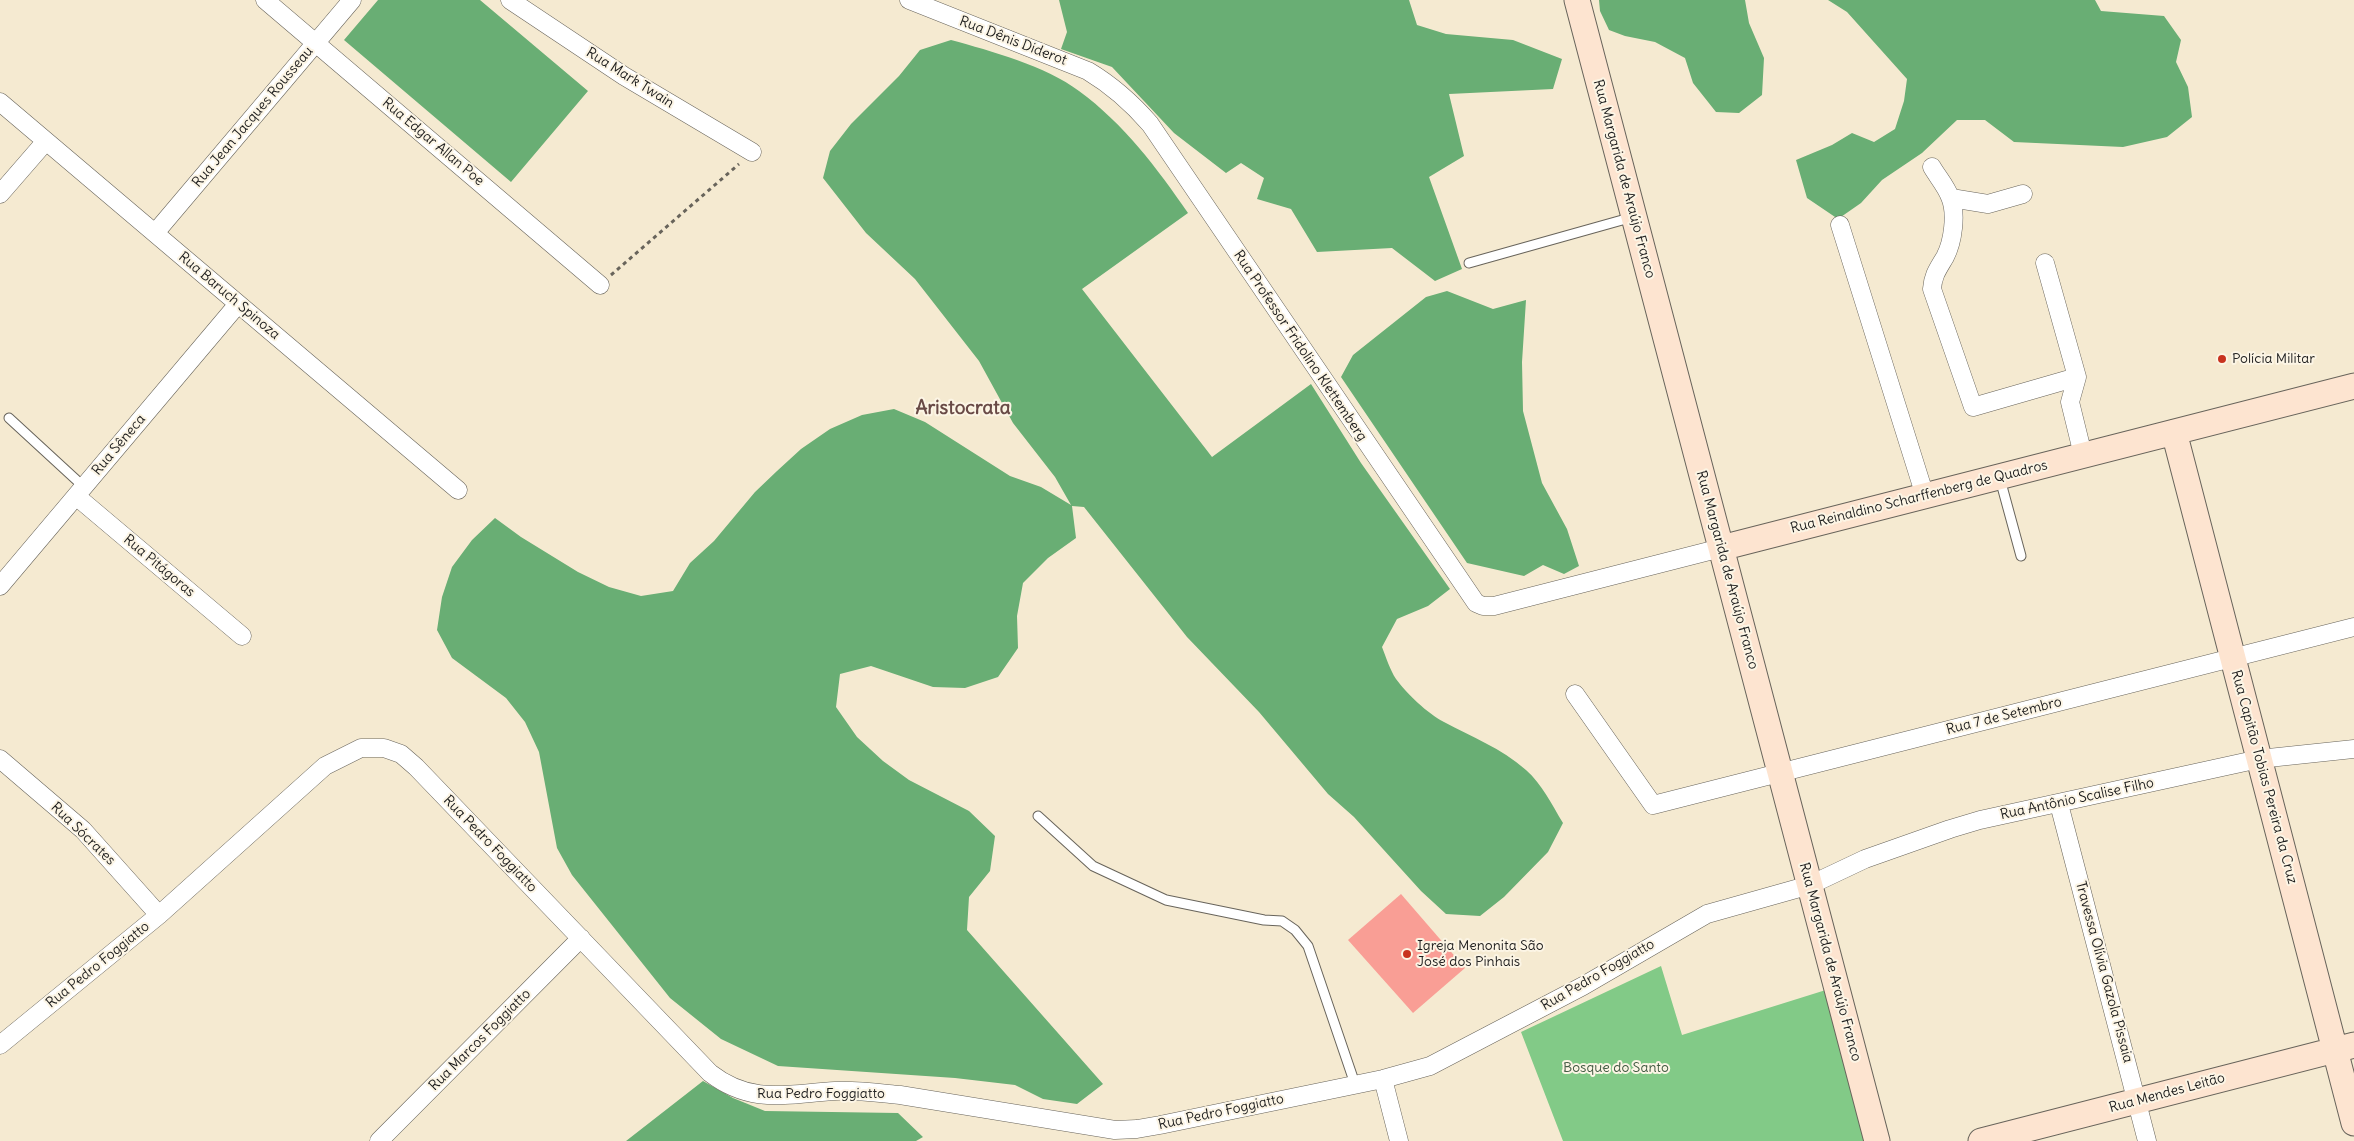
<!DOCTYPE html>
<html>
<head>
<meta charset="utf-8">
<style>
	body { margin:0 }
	canvas { display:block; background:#f5ead1 }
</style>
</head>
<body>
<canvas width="2354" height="1141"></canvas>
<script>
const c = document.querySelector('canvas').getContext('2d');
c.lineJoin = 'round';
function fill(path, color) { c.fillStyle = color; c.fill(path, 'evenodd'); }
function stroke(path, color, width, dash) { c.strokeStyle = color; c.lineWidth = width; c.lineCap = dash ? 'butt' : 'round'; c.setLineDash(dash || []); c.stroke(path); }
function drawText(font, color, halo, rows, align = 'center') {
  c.font = font + ' Delius,sans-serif'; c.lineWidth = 4; c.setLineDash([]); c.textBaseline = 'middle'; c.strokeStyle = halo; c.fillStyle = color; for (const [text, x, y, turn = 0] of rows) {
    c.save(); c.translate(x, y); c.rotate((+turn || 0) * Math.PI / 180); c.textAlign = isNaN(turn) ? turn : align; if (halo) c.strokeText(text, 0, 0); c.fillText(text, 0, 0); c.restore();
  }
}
fill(new Path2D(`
	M1661 966 1682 1035 1829 989 1870 1141H1563L1521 1032Z`), '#82ca87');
fill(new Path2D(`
	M378 0H480L588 91 511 182 344 40Z
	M1059 0H1409L1417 25 1446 34 1513 40 1562 59 1553 89 1449 94 1464 156 1429 177 1462 269 1435 281 1392 248 1317 252 1291 209 1257 199 1264 178 1241 163 1226 173 1174 133 1112 67 1061 49 1067 32Z
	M1599 0H1745L1749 23 1764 58 1762 95 1739 113 1716 112 1693 83 1685 58 1655 42 1625 36 1609 30 1600 11Z
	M1828 0H2095L2101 11 2164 16 2181 40 2176 62 2188 87 2192 117 2167 137 2123 147 2014 142 1985 120H1957L1922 153 1882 180 1861 203 1838 219 1807 198 1796 160 1832 145 1852 133 1874 142 1895 129 1904 101 1907 79 1847 12Z
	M951 40C991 51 1046 66 1079 91 1124 124 1157 168 1188 213L1082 289 1212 457 1311 384 1361 463 1450 589 1428 606 1397 619 1382 647C1386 657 1390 670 1396 679 1407 694 1427 713 1444 722 1472 737 1501 748 1526 770 1542 784 1552 805 1563 823L1548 852 1504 897 1480 916 1446 914 1421 891 1354 817 1328 794 1259 712 1187 637 1084 507 1072 506 1076 538 1048 558 1023 583 1017 616 1018 648 998 677 965 688 933 687 871 666 840 674 836 707 857 737 883 761 909 780 969 811 995 836 990 871 969 897 967 930 1103 1084 1077 1104 1043 1099 1015 1085 955 1078 778 1066 721 1039 670 998 572 875 557 848 539 752 525 722 506 698 452 658 437 630 442 597 452 567 472 540 495 518 521 537 578 572 609 587 641 596 673 591 690 563 714 541 755 492 777 471 801 449 830 429 862 415 894 409 925 422 1010 476 1041 487 1071 505 1055 477 1013 423 979 361 915 279 866 233 823 178 830 151 851 124 899 76 920 50Z
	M1447 291 1493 309 1526 300 1522 362 1523 411 1542 483 1567 529 1579 566 1564 574 1543 565 1524 576 1467 563 1341 377 1353 355 1426 297Z
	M703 1081 733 1098 765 1111 898 1113 923 1137 916 1141H626Z`), '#69ae74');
fill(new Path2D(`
	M1401 894 1465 968 1413 1013 1348 940Z`), '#f99e95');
const lane = new Path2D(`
	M1469 263 1633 217
	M9 418 84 487
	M2000 479 2021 556
	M1038 816 1093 866 1166 900 1264 920 1282 921 1295 930 1308 946 1355 1084`);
const street = new Path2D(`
	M265 0 600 285
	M510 0 624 76 752 152
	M909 0 1088 71C1113 86 1131 102 1150 124L1476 603 1483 606H1494L1721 548
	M0 102 458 490
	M1932 167C1937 176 1946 186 1950 197 1957 213 1953 242 1945 257 1938 269 1933 275 1932 289L1973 407 2077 377
	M0 194 46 141
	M1951 198 1988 204 2023 194
	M1840 225 1925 496
	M155 233 352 0
	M2045 263 2077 377 2070 402 2083 455
	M76 496 242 636
	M0 586 238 304
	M1575 694 1653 805 2354 627
	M0 759 83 830 159 915
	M2059 804 2147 1141
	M0 1045 159 915 325 766 361 748H384L401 754 416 767 710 1073C751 1105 787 1094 835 1091 857 1090 879 1093 900 1095L1115 1130 1137 1129 1160 1125 1383 1079 1430 1066 1583 986 1707 914 1810 885 1865 859 1950 829 1980 820 2259 759 2354 749
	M1383 1079 1399 1141
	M379 1141 581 938`);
const secondary = new Path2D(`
	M1577 0 1877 1141
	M2174 432 2354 1123
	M1721 548 2354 386
	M1981 1141 2354 1045`);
stroke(lane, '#68645b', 11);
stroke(street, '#68645b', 19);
stroke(secondary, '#68645b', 27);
stroke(new Path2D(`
	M611 275 739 164`), '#68645b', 3, [4, 4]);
stroke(lane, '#fff', 9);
stroke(street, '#fff', 18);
stroke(secondary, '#fde4d0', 25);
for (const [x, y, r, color] of [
	[2222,359,5,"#c8321e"],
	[1407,954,5,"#c8321e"]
]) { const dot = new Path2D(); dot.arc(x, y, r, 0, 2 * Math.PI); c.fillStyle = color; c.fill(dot); stroke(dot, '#fcf5e5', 2); }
drawText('14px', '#1c1c1c', '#fcf5e5', [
	["Rua Dênis Diderot",1013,41,21],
	["Rua Mark Twain",630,78,32],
	["Rua Jean Jacques Rousseau",253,117,-50],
	["Rua Edgar Allan Poe",433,142,40],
	["Rua Margarida de Araújo Franco",1624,179,75],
	["Rua Baruch Spinoza",229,296,40],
	["Rua Professor Fridolino Klettemberg",1300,346,56],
	["Rua Sêneca",119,445,-50],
	["Rua Reinaldino Scharffenberg de Quadros",1919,497,-14],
	["Rua Pitágoras",159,566,40],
	["Rua Margarida de Araújo Franco",1727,570,75],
	["Rua 7 de Setembro",2004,716,-14],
	["Rua Capitão Tobias Pereira da Cruz",2264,777,75],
	["Rua Antônio Scalise Filho",2077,799,-12],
	["Rua Sócrates",83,834,44],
	["Rua Pedro Foggiatto",490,844,46],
	["Rua Margarida de Araújo Franco",1830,962,75],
	["Rua Pedro Foggiatto",98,965,-39],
	["Travessa Olívia Gazola Pissaia",2104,972,75],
	["Rua Pedro Foggiatto",1598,975,-30],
	["Rua Marcos Foggiatto",480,1040,-45],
	["Rua Mendes Leitão",2167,1093,-15],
	["Rua Pedro Foggiatto",821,1094],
	["Rua Pedro Foggiatto",1221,1112,-12]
]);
drawText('14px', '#1c1c1c', '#fcf5e5', [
	["Polícia Militar",2232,359],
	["Igreja Menonita São",1417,946],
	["José dos Pinhais",1417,962]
], 'left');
drawText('14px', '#405941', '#fcf5e5', [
	["Bosque do Santo",1616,1068]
]);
drawText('bold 19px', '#694a46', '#fcf5e5', [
	["Aristocrata",963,409]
]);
</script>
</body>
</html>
